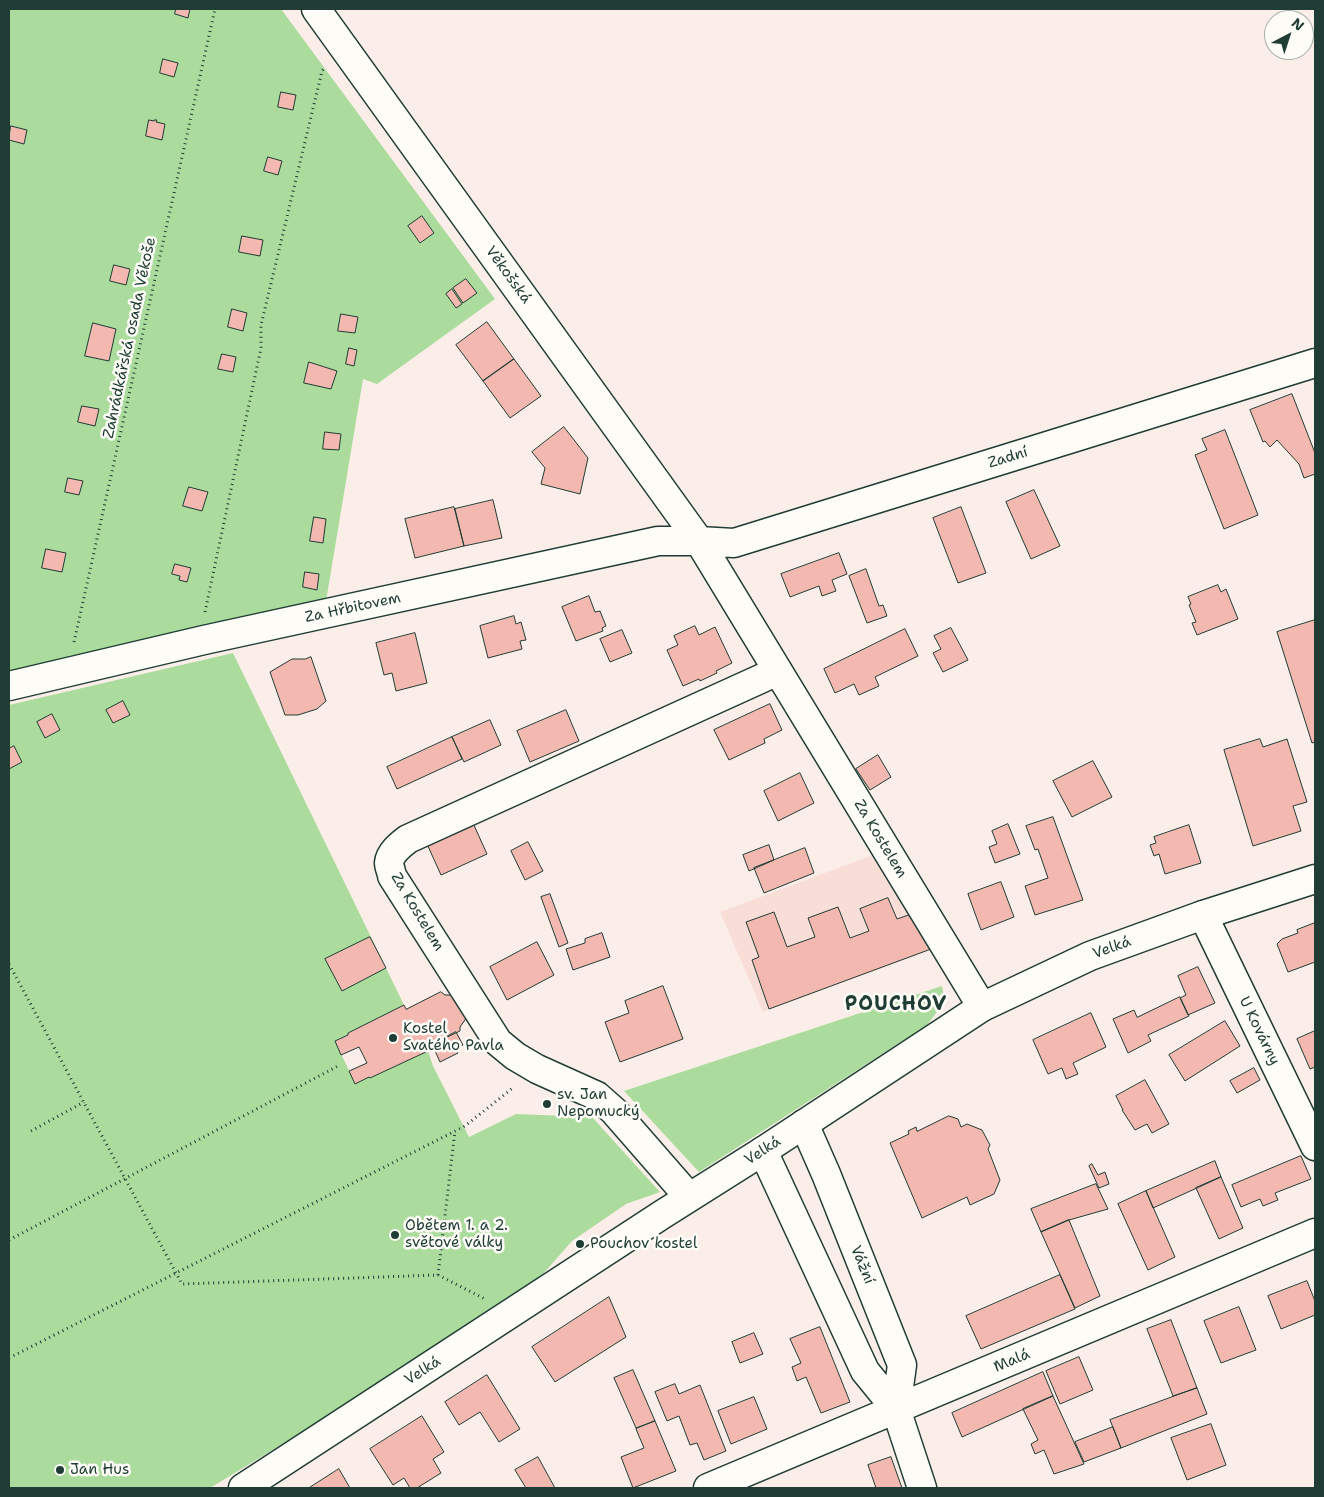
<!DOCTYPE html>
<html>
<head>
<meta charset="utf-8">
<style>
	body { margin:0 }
	#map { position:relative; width:1324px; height:1497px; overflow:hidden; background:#fbeee9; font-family:"Shantell Sans",sans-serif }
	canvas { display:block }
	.frame { position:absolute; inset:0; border:10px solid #1f3d34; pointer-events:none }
	.north { position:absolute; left:1264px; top:10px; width:50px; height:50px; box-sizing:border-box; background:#fdfcf7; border:1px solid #a4b0a9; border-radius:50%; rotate:40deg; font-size:14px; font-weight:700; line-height:20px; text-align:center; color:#1f3d34 }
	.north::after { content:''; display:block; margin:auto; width:18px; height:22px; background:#1f3d34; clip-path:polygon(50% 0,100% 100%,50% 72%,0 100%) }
</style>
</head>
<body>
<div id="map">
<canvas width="1324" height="1497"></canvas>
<div class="frame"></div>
<div class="north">N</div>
</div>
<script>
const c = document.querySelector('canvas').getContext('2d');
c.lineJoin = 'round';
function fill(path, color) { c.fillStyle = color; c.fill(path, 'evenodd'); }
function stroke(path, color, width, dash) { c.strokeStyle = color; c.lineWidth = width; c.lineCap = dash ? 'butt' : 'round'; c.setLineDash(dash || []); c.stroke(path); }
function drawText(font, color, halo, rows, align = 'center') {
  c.font = font + ' "Shantell Sans",sans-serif'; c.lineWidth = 5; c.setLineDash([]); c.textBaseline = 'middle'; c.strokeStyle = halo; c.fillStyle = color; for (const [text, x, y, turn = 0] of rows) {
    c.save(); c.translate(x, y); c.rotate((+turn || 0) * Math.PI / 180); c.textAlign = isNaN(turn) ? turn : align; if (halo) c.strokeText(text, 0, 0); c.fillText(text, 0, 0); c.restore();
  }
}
fill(new Path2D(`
	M878 853 934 949 763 1012 720 912Z`), '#f9ded8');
fill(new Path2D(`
	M9 9H281L495 299 377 384 363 379 326 601 9 678Z
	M233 653 404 1005 348 1033V1035L335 1041 355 1083 369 1077 370 1078 428 1051 433 1066 469 1137 516 1114 592 1117 660 1192 626 1204 572 1241 543 1274 297 1435 210 1488H9V705Z
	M942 986 945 1001 927 1025 699 1172 624 1091Z`), '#abdc9d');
const building = new Path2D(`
	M176 9H190L188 18 175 14Z
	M163 59 178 63 174 77 160 73Z
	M281 92 296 95 293 110 278 107Z
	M149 120 154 121V120H157L156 122 165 124 162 140 146 136Z
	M11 126 27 130 24 144 9 140Z
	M268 157 282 161 278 175 264 171Z
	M422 216 434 233 420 243 408 226Z
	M242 236 263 240 260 256 239 252Z
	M114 265 130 269 126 285 110 281Z
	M466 279 477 293 463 303 453 288Z
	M452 289 462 304 456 308 446 294Z
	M232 309 247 313 243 331 228 327Z
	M341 314 358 317 355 333 338 331Z
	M487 322 514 359 483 381 456 345Z
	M93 323 116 329 109 361 85 356Z
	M349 348 357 350 354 366 346 364Z
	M222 354 236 357 233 372 218 369Z
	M514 359 541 396 510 418 483 381Z
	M309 362 337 371 331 389 304 383Z
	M1292 394 1315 453V474L1304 478 1299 464 1277 440 1270 447 1265 441 1263 442 1250 410Z
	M82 406 99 409 95 426 78 422Z
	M564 427 588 458 580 494 541 484 545 468 532 452Z
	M1225 430 1258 515 1224 529 1195 455 1207 450 1202 439Z
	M325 432 341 434 339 450 323 449Z
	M68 478 83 481 79 495 65 492Z
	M189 487 208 492 202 511 183 506Z
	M1034 490 1060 546 1031 559 1006 502Z
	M493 500 502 538 464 546 455 509Z
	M454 507 464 546 415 558 405 519Z
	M961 507 986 573 958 583 933 518Z
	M314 517 326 519 323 543 310 541Z
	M46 549 66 553 62 572 42 568Z
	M839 553 847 574 832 580 836 591 822 596 819 586 790 597 781 574Z
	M175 564 191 568 187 582 179 580 180 576 172 574Z
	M866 569 879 606 883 605 887 616 867 623 849 576Z
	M305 572 319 574 317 590 303 587Z
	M1218 585 1221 592 1226 589 1238 619 1197 635 1192 623 1196 622 1189 605 1191 604 1188 597Z
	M589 596 595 612 600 611 606 626 602 628 603 631 576 641 562 607Z
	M514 616 516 624 521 622 526 640 520 641 522 649 488 658 480 626Z
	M1315 620V742L1312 743 1277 632Z
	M695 626 699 635 715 627 732 663 716 671 717 673 700 681 699 679 683 686 667 650 678 645 674 636Z
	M951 628 968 660 943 672 933 653 941 649 934 636Z
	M905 629 918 656 875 677 879 686 859 695 854 684 835 693 824 669Z
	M622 630 632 653 610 662 600 639Z
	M415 633 427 683 396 691 392 673 384 675 376 643Z
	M311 657 326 701 317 709 298 715H285L270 672 292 659H305Z
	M123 701 130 715 113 723 106 710Z
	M770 704 782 730 764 739 765 743 729 760 714 730Z
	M566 710 579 741 530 762 517 731Z
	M52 714 60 730 45 738 37 722Z
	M490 720 501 745 464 762 452 737Z
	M452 737 462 759 397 789 387 767Z
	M1260 739 1263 747 1287 739 1307 802 1293 806 1301 831 1253 846 1224 750Z
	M14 746 22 762 9 769V749Z
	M878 755 891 777 870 790 856 769Z
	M1093 761 1112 797 1072 817 1053 781Z
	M800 773 814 803 778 821 764 791Z
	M1053 817 1083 900 1035 915 1025 886 1048 878 1038 849 1035 850 1026 826Z
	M473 823 487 854 441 875 427 844Z
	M1008 824 1020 854 995 863 989 847 997 844 992 831Z
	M1189 825 1201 863 1165 874 1159 854 1154 856 1150 845 1156 843 1154 837Z
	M528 842 543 871 525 880 511 851Z
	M769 845 774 860 749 871 743 855Z
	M805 848 814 873 764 893 754 868Z
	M1001 882 1014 917 981 930 968 894Z
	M550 894 568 943 559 947 541 897Z
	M888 898 897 919 917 912 931 949 769 1009 752 960 759 957 746 922 774 912 787 947 815 937 808 918 838 907 850 938 869 931 860 909Z
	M1315 923V962L1288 972 1277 944 1282 939 1298 933 1297 930Z
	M602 933 610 957 573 970 566 949 585 943V939Z
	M370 937 386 968 342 991 325 959Z
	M537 942 554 975 507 1000 490 967Z
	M1198 967 1215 1003 1188 1015 1180 998 1186 995 1178 976Z
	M663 986 683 1039 620 1062 605 1022 629 1013 625 1001Z
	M441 992 445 995H455L467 1017 460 1027V1031L426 1047 428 1051 370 1078 369 1077 355 1084 349 1071 367 1063 359 1047 341 1055 335 1041 348 1035V1033L404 1005 406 1009Z
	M1180 997 1189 1016 1148 1035 1151 1041 1128 1053 1113 1019 1134 1010 1137 1017Z
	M1091 1013 1106 1047 1073 1063 1078 1074 1066 1079 1062 1068 1048 1074 1033 1040Z
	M1225 1021 1240 1046 1185 1081 1169 1055Z
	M1315 1031V1067L1310 1069 1297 1039Z
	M456 1032 463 1045 455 1049 458 1053 440 1062 432 1044Z
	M1254 1068 1260 1080 1237 1093 1230 1081Z
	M1145 1080 1169 1124 1152 1133 1147 1124 1135 1130 1122 1110H1123L1116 1096Z
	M949 1116 958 1119 961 1127 967 1124 982 1130 990 1145 988 1149 1000 1180 994 1194 970 1205 967 1197 922 1218 890 1143 909 1134 908 1131 916 1127 917 1131Z
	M1301 1156 1311 1179 1275 1193 1278 1200 1263 1206 1260 1199 1241 1207 1232 1185Z
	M1215 1161 1221 1177 1153 1208 1146 1191Z
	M1092 1164 1098 1175 1105 1172 1109 1184 1099 1188 1089 1166Z
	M1221 1177 1243 1228 1219 1239 1196 1188Z
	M1096 1184 1108 1209 1069 1220 1041 1232 1031 1209Z
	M1146 1191 1175 1257 1148 1270 1118 1204Z
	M1069 1220 1100 1296 1075 1308 1041 1232Z
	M1060 1275 1075 1309 981 1349 966 1316Z
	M1307 1281 1315 1301V1315L1281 1329 1268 1296Z
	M609 1297 626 1337 555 1382 532 1347Z
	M1239 1307 1256 1350 1221 1363 1204 1321Z
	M1171 1320 1197 1388 1173 1396 1147 1329Z
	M820 1327 850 1402 821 1413 806 1377 797 1381 792 1367 801 1363 790 1339Z
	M754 1333 763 1354 740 1363 732 1342Z
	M1079 1357 1093 1390 1060 1404 1046 1371Z
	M633 1370 655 1421 636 1428 614 1378Z
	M1043 1372 1053 1396 962 1437 952 1413Z
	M487 1375 520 1429 499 1442 480 1412 459 1425 445 1402Z
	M675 1384 679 1394 700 1385 726 1451 704 1460 697 1443 690 1445 679 1416 667 1421 655 1392Z
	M1197 1388 1207 1414 1121 1448 1110 1420Z
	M1053 1396 1084 1464 1054 1474 1044 1450 1035 1454 1031 1444 1038 1440 1023 1409Z
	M754 1397 767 1429 731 1444 718 1411Z
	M422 1416 444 1452 433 1459 441 1473 417 1488H410L404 1478 393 1485 370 1449Z
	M655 1421 676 1471 633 1488 621 1457 644 1448 636 1429Z
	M1211 1424 1226 1465 1187 1480 1171 1438Z
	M1113 1427 1121 1448 1084 1462 1075 1442Z
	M538 1457 555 1488H526L515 1470Z
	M891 1457 902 1488H876L868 1465Z
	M339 1469 350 1488H309Z`);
fill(building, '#f3b8af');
stroke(building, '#1f3d34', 1);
const minor = new Path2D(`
	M316 9 699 541 982 1007
	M9 686 204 640 658 541H699L734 543 1315 363
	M1203 915 1315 1146
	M804 1124 826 1174 902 1365 896 1409
	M763 1151 865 1371 896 1409 922 1488
	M689 1197 614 1111 597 1096 537 1069 515 1056 498 1042 392 876C392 873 389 867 389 863 390 853 400 845 408 839L778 671
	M708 1488 1315 1233`);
const tertiary = new Path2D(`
	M243 1488 663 1214 763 1151 982 1007 1090 956 1203 915 1315 879`);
stroke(minor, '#1f3d34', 31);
stroke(tertiary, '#1f3d34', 31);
stroke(new Path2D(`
	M205 612 261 348V325L322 71 325 67
	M74 642 215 9
	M9 964 182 1284 438 1275 485 1299
	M31 1131 84 1102
	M9 1240 338 1066
	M438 1275 455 1131
	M9 1358 465 1126 514 1087`), '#1f3d34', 3, [1, 4]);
stroke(minor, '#fdfcf7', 28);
stroke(tertiary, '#fdfcf7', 28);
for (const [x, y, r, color] of [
	[393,1038,5,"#1f3d34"],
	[547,1104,5,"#1f3d34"],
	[395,1235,5,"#1f3d34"],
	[580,1244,5,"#1f3d34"],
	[60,1470,5,"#1f3d34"]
]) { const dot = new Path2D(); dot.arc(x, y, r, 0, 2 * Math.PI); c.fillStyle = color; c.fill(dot); stroke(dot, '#fdfcf7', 2); }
drawText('15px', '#1f3d34', '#fdfcf7', [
	["Věkošská",508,275,54],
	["Zahrádkářská osada Věkoše",130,338,-78],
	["Zadní",1008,458,-17],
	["Za Hřbitovem",353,608,-12],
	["Za Kostelem",880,839,59],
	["Za Kostelem",417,912,59],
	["Velká",1112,948,-20],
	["U Kovárny",1259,1031,64],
	["Velká",763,1151,-33],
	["Vážní",862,1265,68],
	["Malá",1012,1361,-23],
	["Velká",423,1371,-33]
]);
drawText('15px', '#1f3d34', '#fdfcf7', [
	["Kostel",403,1029],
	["Svatého Pavla",403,1046],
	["sv. Jan",557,1095],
	["Nepomucký",557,1112],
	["Obětem 1. a 2.",405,1226],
	["světové války",405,1243],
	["Pouchov kostel",590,1244],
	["Jan Hus",70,1470]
], 'left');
c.letterSpacing = '1px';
drawText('bold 20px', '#1f3d34', '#fdfcf7', [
	["POUCHOV",896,1005]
]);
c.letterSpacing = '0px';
</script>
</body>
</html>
